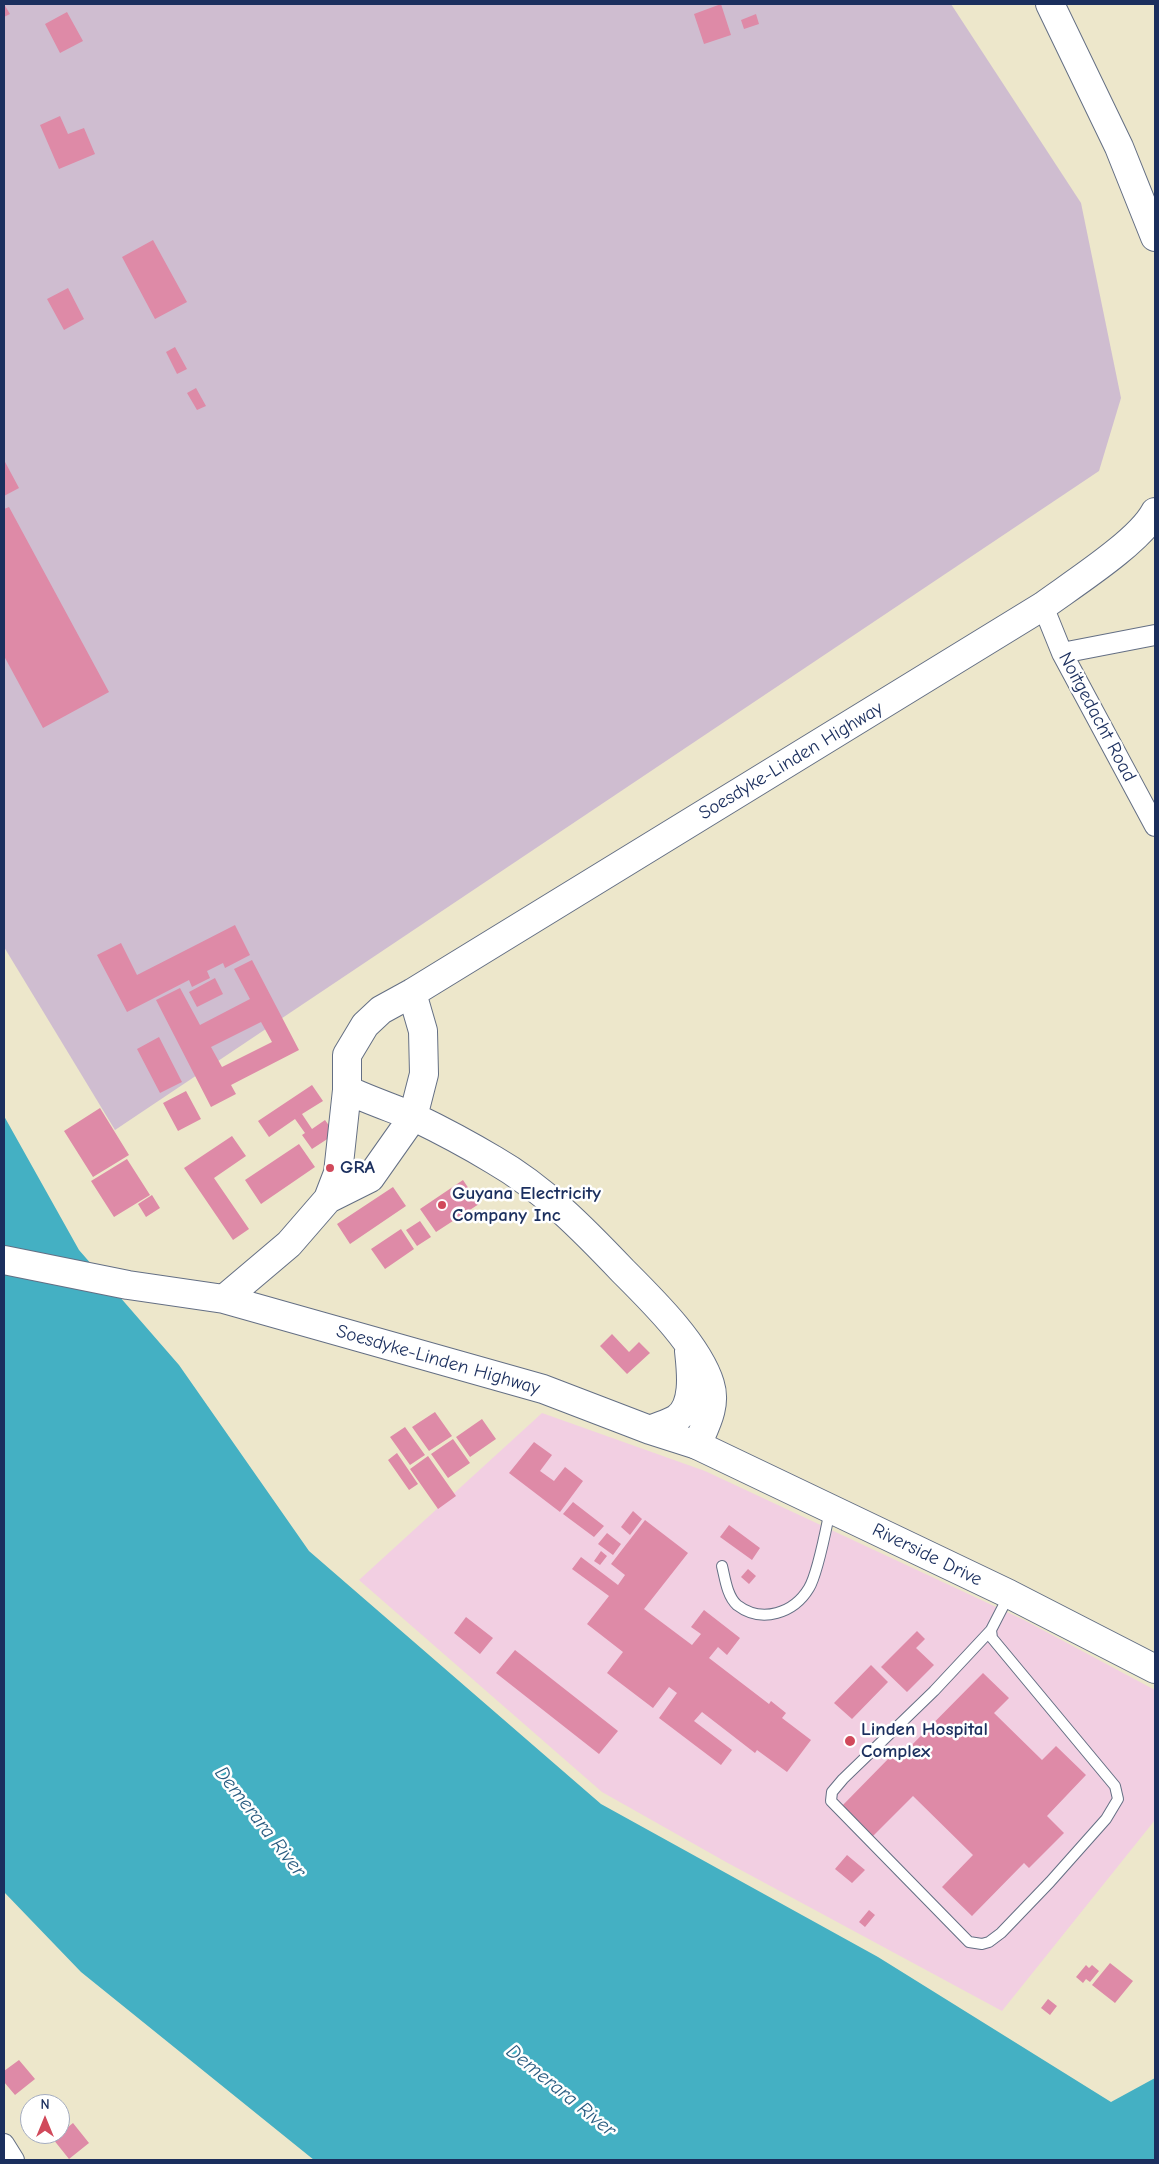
<!DOCTYPE html>
<html>
<head>
<meta charset="utf-8">
<style>
	body { margin:0 }
	#map { position:relative; width:1159px; height:2164px; overflow:hidden; background:#ede7cb; font-family:"Comic Neue",sans-serif }
	canvas { display:block }
	.frame { position:absolute; inset:0; border:5px solid #1b2f5e; pointer-events:none }
	.north { position:absolute; left:20px; top:2094px; width:50px; height:50px; box-sizing:border-box; background:#fff; border:1px solid #a4acbf; border-radius:50%; rotate:0deg; font-size:14px; font-weight:700; line-height:20px; text-align:center; color:#1b2f5e }
	.north::after { content:''; display:block; margin:auto; width:18px; height:22px; background:#d1495b; clip-path:polygon(50% 0,100% 100%,50% 72%,0 100%) }
</style>
</head>
<body>
<div id="map">
<canvas width="1159" height="2164"></canvas>
<div class="frame"></div>
<div class="north">N</div>
</div>
<script>
const c = document.querySelector('canvas').getContext('2d');
c.lineJoin = 'round';
function fill(path, color) { c.fillStyle = color; c.fill(path, 'evenodd'); }
function stroke(path, color, width, dash) { c.strokeStyle = color; c.lineWidth = width; c.lineCap = dash ? 'butt' : 'round'; c.setLineDash(dash || []); c.stroke(path); }
function drawText(font, color, halo, rows, align = 'center') {
  c.font = font + ' "Comic Neue",sans-serif'; c.lineWidth = 5; c.setLineDash([]); c.textBaseline = 'middle'; c.strokeStyle = halo; c.fillStyle = color; for (const [text, x, y, turn = 0] of rows) {
    c.save(); c.translate(x, y); c.rotate((+turn || 0) * Math.PI / 180); c.textAlign = isNaN(turn) ? turn : align; if (halo) c.strokeText(text, 0, 0); c.fillText(text, 0, 0); c.restore();
  }
}
fill(new Path2D(`
	M542 1413 705 1471 1024 1620 1155 1690V1820L1002 2011 726 1862 602 1792 359 1580Z`), '#f2cfe2');
fill(new Path2D(`
	M4 4H951L1081 203 1121 398 1099 471 115 1130 4 947Z`), '#cfbdd0');
fill(new Path2D(`
	M4 1116 79 1250 179 1365 309 1551 601 1804 878 1957 1111 2102 1155 2078V2160H314L81 1972 4 1892Z`), '#44b0c3');
fill(new Path2D(`
	M4 4 10 14 4 17Z
	M721 4 731 35 704 44 694 14Z
	M67 12 83 41 60 53 45 24Z
	M756 14 759 24 744 29 741 20Z
	M60 116 68 134 84 128 95 154 59 169 40 125Z
	M153 240 187 302 155 319 122 257Z
	M68 288 84 319 64 330 47 299Z
	M175 347 187 369 177 374 166 352Z
	M196 388 206 406 197 410 187 393Z
	M4 460 19 488 4 496Z
	M9 507 109 692 43 728 4 656V509Z
	M235 925 250 955 225 968 223 963 207 971 210 978 192 987 189 980 127 1012 97 955 121 943 137 975Z
	M252 960 299 1050 231 1085 236 1094 211 1107 156 1000 180 988 200 1025 250 999 234 969ZM261 1022 272 1042 222 1067 211 1047Z
	M215 978 223 994 197 1007 189 992Z
	M159 1037 182 1082 160 1093 137 1049Z
	M312 1085 323 1101 302 1114 312 1129 325 1120 335 1134 312 1149 302 1135 305 1133 295 1119 269 1137 258 1121Z
	M186 1091 201 1119 178 1131 163 1103Z
	M100 1108 129 1155 93 1177 64 1131Z
	M232 1136 246 1156 214 1178 249 1229 233 1240 184 1168Z
	M299 1144 315 1167 261 1204 245 1180Z
	M127 1159 150 1195 114 1217 91 1181Z
	M463 1180 479 1204 436 1232 420 1209Z
	M393 1187 406 1206 350 1244 337 1224Z
	M152 1195 160 1208 146 1217 138 1204Z
	M420 1221 431 1237 417 1246 406 1230Z
	M401 1229 414 1249 385 1269 371 1249Z
	M612 1334 629 1352 639 1342 650 1353 627 1374 600 1346Z
	M435 1412 452 1436 429 1451 412 1427Z
	M482 1419 496 1439 470 1457 456 1437Z
	M405 1427 425 1455 410 1465 390 1437Z
	M453 1439 470 1463 448 1478 431 1454Z
	M534 1442 552 1455 540 1471 554 1481 565 1467 583 1481 560 1512 509 1473Z
	M397 1453 418 1484 409 1490 388 1460Z
	M428 1456 456 1496 438 1509 410 1469Z
	M573 1502 604 1526 594 1537 563 1514Z
	M633 1511 642 1519 630 1535 621 1527Z
	M645 1520 688 1553 644 1609 692 1645 701 1634 691 1627 704 1610 740 1638 727 1655 718 1647 709 1658 769 1704 771 1701 786 1713 782 1718 811 1740 787 1772 757 1750 755 1753 702 1712 694 1721 732 1750 721 1765 659 1718 677 1693 669 1687 653 1708 607 1673 623 1652 587 1624 609 1596 572 1569 581 1557 618 1585 625 1575 611 1564Z
	M729 1525 760 1548 752 1560 720 1537Z
	M607 1533 621 1544 613 1555 598 1544Z
	M601 1551 607 1556 600 1565 594 1561Z
	M748 1569 756 1576 749 1584 741 1577Z
	M466 1617 493 1638 480 1654 454 1633Z
	M917 1631 925 1639 916 1648 934 1665 907 1692 881 1667Z
	M515 1650 618 1731 599 1754 496 1673Z
	M871 1665 888 1682 852 1719 834 1703Z
	M983 1673 1009 1698 994 1713 1042 1760 1056 1746 1086 1775 1047 1816 1064 1833 1029 1868 1024 1863 972 1916 942 1887 973 1855 913 1796 871 1838 840 1808 891 1756 896 1761Z
	M847 1855 865 1870 852 1883 835 1869Z
	M869 1910 875 1915 865 1927 859 1922Z
	M1110 1963 1133 1981 1115 2003 1092 1985Z
	M1086 1965 1089 1968 1092 1965 1099 1971 1090 1982 1086 1979 1083 1983 1076 1977Z
	M1048 1999 1057 2006 1050 2015 1041 2008Z
	M19 2060 35 2079 15 2095 4 2082V2071Z
	M73 2123 89 2143 69 2159 53 2139Z`), '#de8aa7');
const lane = new Path2D(`
	M722 1566C725 1578 727 1596 737 1605 762 1624 794 1613 809 1588 818 1573 826 1529 830 1510
	M991 1630 934 1691 843 1779 832 1792 831 1801 969 1942 982 1944 989 1942 1001 1933 1050 1882 1106 1819 1118 1799 1115 1786 992 1638 991 1630 1009 1595`);
const street = new Path2D(`
	M1043 606 1062 653 1155 826
	M1062 653 1155 635
	M4 2144 14 2160`);
const secondary = new Path2D(`
	M697 1445 1009 1594 1155 1669`);
const primary = new Path2D(`
	M1050 4 1119 147 1155 237
	M328 1199 370 1178 413 1117 424 1074 423 1031 412 993
	M4 1260 128 1285 224 1299 543 1389 650 1430 697 1445C705 1426 717 1406 710 1384 698 1345 652 1300 623 1271 584 1230 543 1188 494 1160 469 1145 441 1130 414 1117 392 1108 369 1100 347 1090
	M224 1299 289 1244 328 1199 338 1173 347 1090V1055L365 1025 381 1010 412 993 1043 606C1073 584 1139 542 1155 512
	M650 1430C658 1426 668 1424 676 1419 696 1406 691 1370 689 1351`);
stroke(lane, '#646f84', 12);
stroke(street, '#646f84', 22);
stroke(secondary, '#646f84', 30);
stroke(primary, '#646f84', 30);
stroke(lane, '#fff', 10);
stroke(street, '#fff', 20);
stroke(secondary, '#fff', 28);
stroke(primary, '#fff', 28);
for (const [x, y, r, color] of [
	[330,1168,5,"#d1495b"],
	[442,1205,5,"#d1495b"],
	[850,1741,6,"#d1495b"]
]) { const dot = new Path2D(); dot.arc(x, y, r, 0, 2 * Math.PI); c.fillStyle = color; c.fill(dot); stroke(dot, '#fff', 2); }
drawText('19px', '#1b2f5e', '#fff', [
	["Noitgedacht Road",1097,717,62],
	["Soesdyke-Linden Highway",791,761,-31],
	["Soesdyke-Linden Highway",438,1360,16],
	["Riverside Drive",927,1555,26]
]);
drawText('bold 19px', '#1b2f5e', '#fff', [
	["GRA",340,1168],
	["Guyana Electricity",452,1194],
	["Company Inc",452,1216],
	["Linden Hospital",861,1730],
	["Complex",861,1752]
], 'left');
drawText('italic 20px', '#295c81', '#fff', [
	["Demerara River",260,1822,52],
	["Demerara River",561,2091,39]
]);
</script>
</body>
</html>
